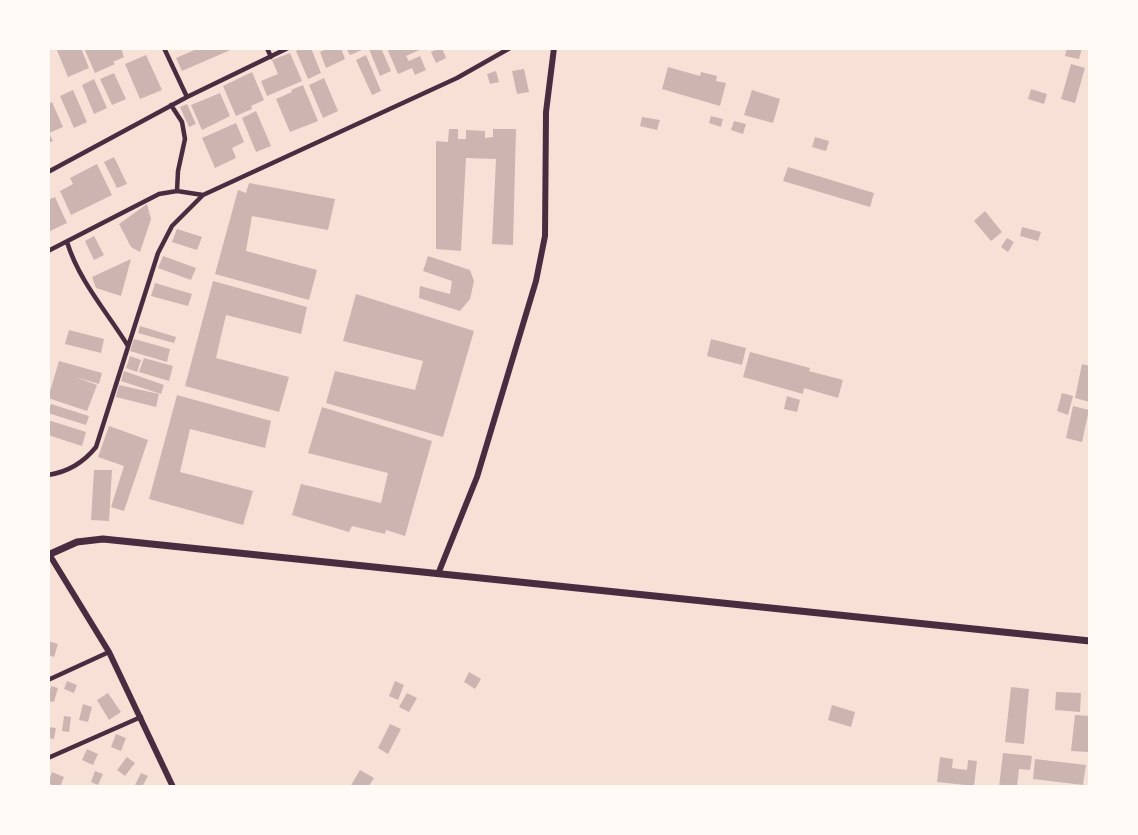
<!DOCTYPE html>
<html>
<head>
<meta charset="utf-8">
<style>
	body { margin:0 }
	#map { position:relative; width:1138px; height:835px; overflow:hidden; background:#f7e1d7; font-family:Arial,sans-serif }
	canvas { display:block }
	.frame { position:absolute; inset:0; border:50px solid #fffaf5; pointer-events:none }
</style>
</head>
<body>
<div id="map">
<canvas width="1138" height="835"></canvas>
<div class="frame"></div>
</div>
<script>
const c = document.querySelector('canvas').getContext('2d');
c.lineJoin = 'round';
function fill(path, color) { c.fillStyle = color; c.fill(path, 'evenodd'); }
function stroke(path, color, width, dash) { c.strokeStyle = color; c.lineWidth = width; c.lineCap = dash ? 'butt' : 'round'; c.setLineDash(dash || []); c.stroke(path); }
fill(new Path2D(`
	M56 48H81L89 68 68 77Z
	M84 48H121L124 57 113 62 115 64 95 73Z
	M199 48H235L182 71 176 58Z
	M302 48H311L321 73 308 79 296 51Z
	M328 48H341L345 59 326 68 320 52Z
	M346 48H367L350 55Z
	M371 48H381L391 71 380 76 369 49Z
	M387 48H424L406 56 409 61 420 56 426 70 415 75 412 68 398 74Z
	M440 48H442L446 58 436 63 431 52Z
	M1067 48H1082L1079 59 1065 56Z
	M290 53 302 81 267 96 261 81 278 74 272 60Z
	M146 55 162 90 140 99 125 64Z
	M366 55 381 91 372 95 356 60Z
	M1071 64 1085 68 1075 103 1061 99Z
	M668 67 700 76 701 72 717 76 716 81 726 83 720 106 662 89Z
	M524 69 529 92 517 94 512 71Z
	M496 71 499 82 490 84 487 74Z
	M252 72 264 100 251 106 252 109 236 116 223 86Z
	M114 73 126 99 112 105 100 79Z
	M324 78 338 111 323 118 309 85Z
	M94 79 107 108 94 114 82 85Z
	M303 85 318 121 290 132 276 99 292 92 291 90Z
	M1031 89 1047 94 1044 104 1028 99Z
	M73 90 87 122 74 128 60 96Z
	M752 90 780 99 773 123 744 115Z
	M220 93 230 116 202 130 191 105Z
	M52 102 63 127 49 133 53 141 48 143V104Z
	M187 104 196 124 189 127 180 107Z
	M256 111 271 146 256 152 242 118Z
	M711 116 723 119 721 127 709 123Z
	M642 117 660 120 657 130 640 126Z
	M734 121 746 124 743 134 731 130Z
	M236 123 244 142 232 148 236 158 215 168 202 138Z
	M449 129H458V139H466V130L485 131V138L493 137V129H516L513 245 492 244 496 159 466 158 461 251 436 249V141L448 142Z
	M815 137 829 141 826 151 812 147Z
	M114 157 127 184 117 188 104 162Z
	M97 164 112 195 71 215 60 191 73 184 70 178Z
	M788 167 874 193 870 207 783 181Z
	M249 183 335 199 328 230 252 216 246 251 317 270 309 300 215 274 238 190 246 193Z
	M55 197 67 223 48 232V200Z
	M147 204 151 219 140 252 131 247 119 224Z
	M985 211 1002 232 991 241 974 221Z
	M1022 227 1041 232 1038 241 1020 236Z
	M177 229 202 237 197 250 172 242Z
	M94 236 104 255 94 260 85 241Z
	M1007 238 1014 242 1008 252 1001 247Z
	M163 256 196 268 191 280 158 268Z
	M428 256 470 270 474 281 470 299 460 311 419 298 420 286 450 294 452 281 423 271Z
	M131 259 121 296 96 288 92 277Z
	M213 281 307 307 301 334 226 315 216 358 289 377 279 412 185 386Z
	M155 283 192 294 188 306 151 296Z
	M356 294 474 331 443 437 326 403 335 371 415 390 423 361 343 341Z
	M140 326 176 337 174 343 138 333Z
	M69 330 104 339 101 353 65 344Z
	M134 339 170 349 167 362 130 351Z
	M711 339 746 348 742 365 707 356Z
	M750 352 810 368 809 371 843 380 838 398 804 388 803 394 743 377Z
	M130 356 141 360 137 372 126 368Z
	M144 358 173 366 169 381 139 372Z
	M59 361 102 373 99 384 75 377 97 385 87 411 48 398Z
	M1082 364 1090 366V402L1075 398Z
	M124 371 164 385 161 394 121 381Z
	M119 385 159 394 156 407 116 397Z
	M1062 393 1073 396 1068 415 1057 411Z
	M177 395 271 421 265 448 190 429 180 472 253 491 243 525 149 499Z
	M787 396 800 400 797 412 784 409Z
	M51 404 89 416 86 425 48 413Z
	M1073 406 1089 410 1082 442 1066 438Z
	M322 407 432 441 405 536 386 530 385 534 352 526 349 532 292 515 301 484 381 503 388 473 308 453Z
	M48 420 86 432 82 446 48 435Z
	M109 426 148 440 124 511 111 507 124 466 98 457Z
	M94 470H112L109 521 91 520Z
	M48 641 58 644 54 657 48 655Z
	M469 672 481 679 475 689 464 682Z
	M67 681 77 685 74 693 64 689Z
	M395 681 404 685 398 700 389 696Z
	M51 686 58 688 54 702 48 701Z
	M1011 687 1029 689 1024 744 1005 742Z
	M1056 692 1081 693 1080 712 1055 710Z
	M108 693 121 712 109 720 97 700Z
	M407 693 417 698 409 712 399 707Z
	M83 704 92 707 88 722 79 720Z
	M832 705 855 712 851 727 828 720Z
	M1075 715 1090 716 1089 752 1071 751Z
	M64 716 71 717 69 732 62 731Z
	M390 724 401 729 388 754 378 748Z
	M48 727 56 728 54 739 48 738Z
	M116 734 126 738 121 751 111 747Z
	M87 749 98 754 93 765 82 760Z
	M1003 753 1032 756 1030 770 1019 769 1017 787H999Z
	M127 757 135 763 125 776 117 770Z
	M940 757 953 759 952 768 967 770 968 760 977 761 974 786 937 782Z
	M1035 759 1086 765 1083 785 1033 779Z
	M360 770 374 778 368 787H350Z
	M95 771 103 774 98 785 91 782Z
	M52 772 64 777 60 787 48 784Z
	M141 773 148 776 142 787H139L135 785Z`), '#ccb4b1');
stroke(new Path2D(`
	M164 48 187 97
	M267 48 271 57
	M171 105 182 122 185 139 178 171 177 191
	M48 172 187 97 288 48
	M67 242C79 281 107 312 128 346
	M48 251 159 194 177 191 203 195
	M48 475C68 472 84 462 96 447L158 253 172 226 203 195 457 78 510 48
	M48 680 109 652
	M48 758 141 717`), '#4a2c40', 4.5);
stroke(new Path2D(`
	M49 554 109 652 173 787
	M438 574 477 477 536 281 545 236 546 112 554 48`), '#4a2c40', 6);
stroke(new Path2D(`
	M48 555 77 542 103 539 1090 641`), '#4a2c40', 7);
</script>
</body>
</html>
